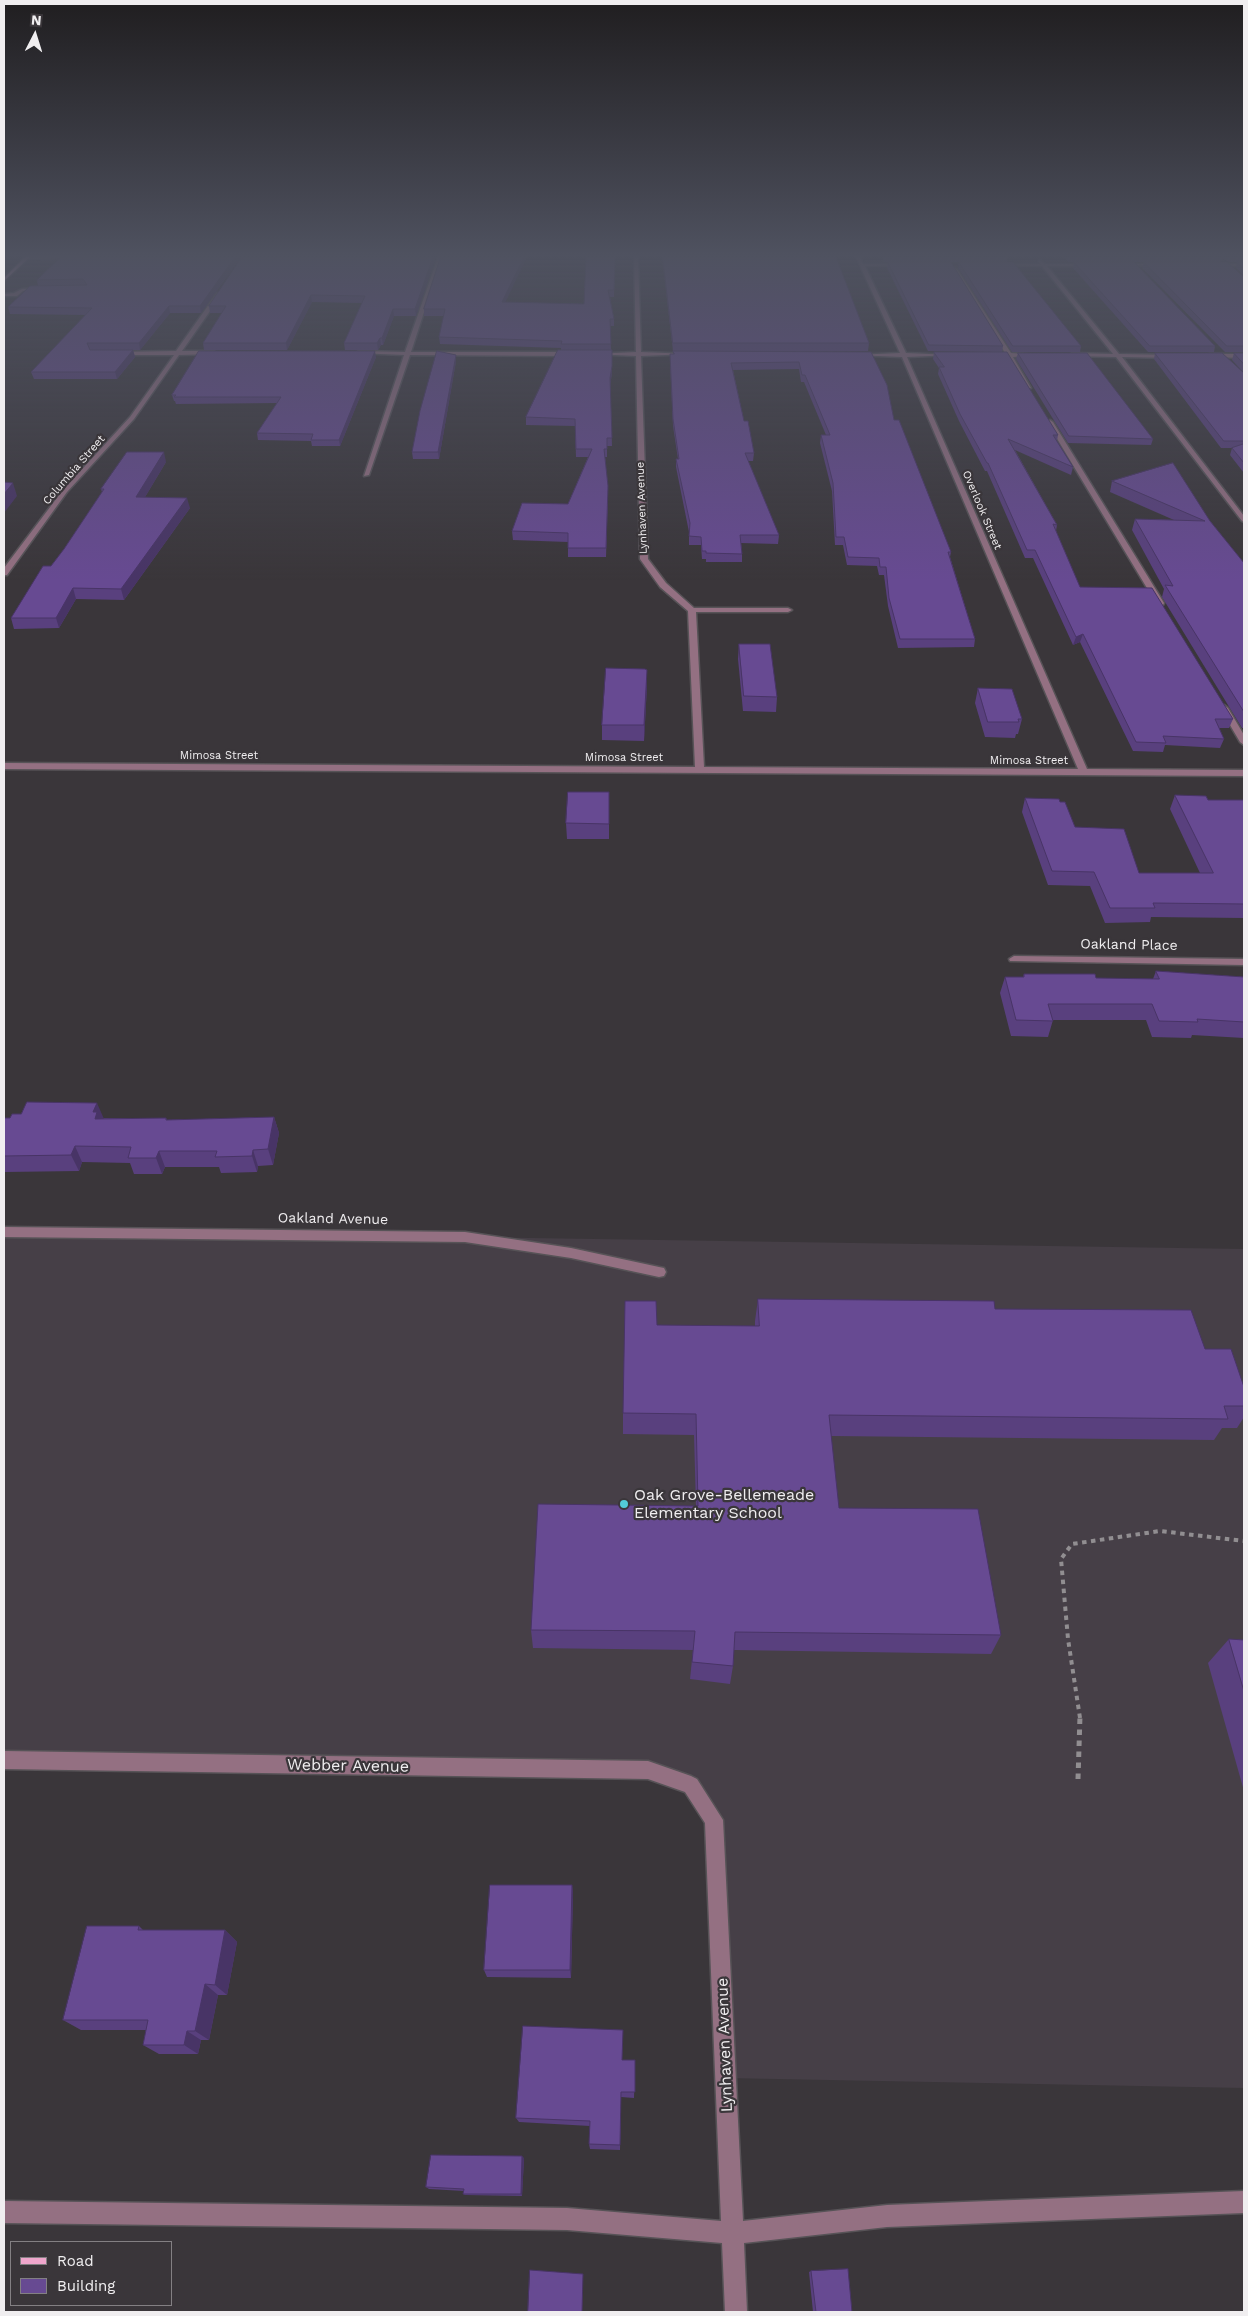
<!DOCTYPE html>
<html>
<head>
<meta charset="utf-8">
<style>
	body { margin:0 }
	#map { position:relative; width:1248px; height:2316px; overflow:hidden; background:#3a363a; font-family:"Work Sans",sans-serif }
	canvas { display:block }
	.frame { position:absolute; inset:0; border:5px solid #f0eef0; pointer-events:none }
	.legend { position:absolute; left:10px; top:2241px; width:162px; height:65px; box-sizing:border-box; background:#3a363a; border:1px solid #838083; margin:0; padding:6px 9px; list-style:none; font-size:15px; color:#f0eef0 }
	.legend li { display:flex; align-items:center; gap:10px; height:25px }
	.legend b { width:25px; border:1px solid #838083 }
	.north { position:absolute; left:10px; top:10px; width:50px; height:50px; -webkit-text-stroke:4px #3a363a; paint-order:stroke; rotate:5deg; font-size:14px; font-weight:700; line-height:20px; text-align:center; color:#f0eef0 }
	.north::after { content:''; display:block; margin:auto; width:18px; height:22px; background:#f0eef0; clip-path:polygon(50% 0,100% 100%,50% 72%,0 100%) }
</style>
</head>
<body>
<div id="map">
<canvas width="1248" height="2316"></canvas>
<div class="frame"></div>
<ul class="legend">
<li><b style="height:6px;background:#efa6cc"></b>Road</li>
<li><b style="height:14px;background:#674a92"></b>Building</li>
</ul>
<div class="north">N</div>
</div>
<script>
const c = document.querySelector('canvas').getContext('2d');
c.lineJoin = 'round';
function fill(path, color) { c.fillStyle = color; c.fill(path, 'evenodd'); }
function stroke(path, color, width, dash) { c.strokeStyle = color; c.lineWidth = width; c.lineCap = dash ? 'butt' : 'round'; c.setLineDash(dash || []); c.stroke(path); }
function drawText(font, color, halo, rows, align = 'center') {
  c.font = font + ' "Work Sans",sans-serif'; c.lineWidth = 4.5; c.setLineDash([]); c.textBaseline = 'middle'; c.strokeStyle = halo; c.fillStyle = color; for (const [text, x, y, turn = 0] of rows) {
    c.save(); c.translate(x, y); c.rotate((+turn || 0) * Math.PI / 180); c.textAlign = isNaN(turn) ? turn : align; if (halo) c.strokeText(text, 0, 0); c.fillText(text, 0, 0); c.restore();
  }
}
fill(new Path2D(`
	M4 1233 465 1237 1244 1249V2088L725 2078 714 1820 691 1785 648 1770 4 1760Z`), '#463f47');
const minor = new Path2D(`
	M25 257H89L27 259Z
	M438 257H442L411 352H572L575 354 572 356 410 355 369 475 364 476 404 355 356 353 359 351 405 352Z
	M634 257H638L641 352 690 354 641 356 648 559 666 583 694 608H788L792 610 788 612H696L704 767 1078 769 902 357 854 355 900 353 856 257H860L863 264 906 265 865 266 906 353 952 355 907 357 1087 769 1244 770V776L4 769V763L695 767 688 611 660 587 640 559 636 356 594 354 636 352Z
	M1040 260 1045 264H1093L1091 266H1047L1119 354 1174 355 1172 358 1122 357 1244 516V522L1242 521 1116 357 1070 356 1072 353 1113 354 1042 266 997 265 1040 264 1038 261Z
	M1119 264H1159L1161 265 1117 266Z
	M1214 264H1244V266H1212Z
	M953 268 957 269 1011 353 1037 355 1013 357 1031 388H1027L1007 357 989 355 1005 353Z
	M42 288 44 290 23 291 17 296H4V294L14 293 22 289Z
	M217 293 222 294 182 351H214L216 354 179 355 134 419 67 492 7 575H4V568L63 490 130 417 174 355H117L115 352 176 351Z
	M1209 354H1244V358L1207 357Z
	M1050 420 1053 422 1164 603 1163 605 1156 603 1047 422Z
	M1224 705 1228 708 1244 735V745L1240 742 1220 708Z
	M1014 956 1244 959V965L1010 961 1009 959Z
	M4 1227 465 1232 571 1248 659 1267 664 1268 666 1272 664 1276 659 1277 571 1258 465 1242 4 1237Z
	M4 1751 648 1761 691 1776 697 1779 723 1820 743 2221 887 2205 1244 2191V2213L887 2227 744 2243 747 2312H725L722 2243 567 2230 4 2223V2201L567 2208 721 2221 705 1823 685 1792 648 1779 4 1769Z`);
const major = new Path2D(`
	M25 257H30L4 281V278Z`);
stroke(minor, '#575357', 3);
stroke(major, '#575357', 3);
stroke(new Path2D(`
	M1080 1718 1068 1639 1061 1559 1072 1544 1160 1531 1244 1541`), '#918e91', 4, [4.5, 4.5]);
stroke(new Path2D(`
	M1078 1779 1080 1716`), '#918e91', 5, [5.5, 5.5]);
fill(minor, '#947082');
fill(major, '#efa6cc');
fill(new Path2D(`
	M241 257 201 313H170L140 350H133L135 357 117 379H34L31 372 86 315 10 314 8 307 38 286 37 280Z
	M242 257H436L416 316H394L383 345H381L378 350H345L344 343 362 303 312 302 287 350H204L203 343 222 313H210L209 306Z
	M441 257H527L505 302 584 304 615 257 614 297H610L614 319V326H610L612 373 610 385 612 446H607V457H605L608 495 606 557H568V542L513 540 512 531 568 504 588 457H576L575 426 526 425V417L561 350V348L440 344 439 337 444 316H424V309Z
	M662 257H836L869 343 868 351H687L871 352 894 420 951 552 950 557 975 639 974 647 898 648 888 606 884 575H879L877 566 847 565 843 545H835L832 491 820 443 821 435H826L804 382H801L799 369 733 370 744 421 754 453 753 461H748L779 535 778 544 741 543 742 554V562H706V559H702L701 545H689V532L676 467V459H678L673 426 670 361V354H673V351Z
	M882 257H1008L1007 262H884Z
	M1064 257H1244V352H1225L1142 268 1144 262H1068ZM1223 259 1229 262H1237L1236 268 1244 276 1220 262Z
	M888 262 1003 346 1002 352 1058 435 1057 441 1073 467 1071 475 1015 450 1057 525 1056 531 1080 587 1233 719 1229 728H1219L1224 739 1220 748 1165 745 1163 752 1133 751 1080 642 1073 645 1033 558H1025L987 471H985L959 421 938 374 939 368 933 359 934 352H994L928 351 887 268Z
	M959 262 1081 346 1080 352H1012L958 268Z
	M1074 262 1215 346 1214 352H1148L1073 268Z
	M1018 353 1153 439 1151 445 1068 443 1016 359Z
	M1155 353 1244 374V473L1230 455 1232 448H1221L1154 359Z
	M1234 353H1244V373L1232 360Z
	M376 357 340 446H312L311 441 258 440 257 433 277 403 176 404 175 401H174L172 395Z
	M456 361 439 459H413L412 452Z
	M166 462 145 497 190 508 124 600 76 599 59 628 14 629 11 618 64 549 102 492 101 489Z
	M1112 481 1210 521 1244 563V728H1242L1162 597 1164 589 1132 530 1135 519 1174 520 1110 492Z
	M739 644 777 697 776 712 743 711 738 659Z
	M647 685 644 741 602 740V725Z
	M978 688 1022 719 1018 734H1016L1015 738 985 737 975 703Z
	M609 792V839H567L566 823Z
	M1175 795 1208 800H1244V918L1151 917 1150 922 1105 923 1090 886 1048 885 1022 812 1025 798 1060 802 1075 827 1139 873H1200L1170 809Z
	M1156 971 1244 977V1038L1192 1035 1191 1038 1152 1037 1146 1020H1053L1048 1037 1011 1036 1000 993 1005 977H1023L1024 974 1096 978 1153 979Z
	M274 1117 279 1133 273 1165 258 1166 257 1172 221 1173 219 1167H165L162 1174H134L130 1163 82 1162 79 1171 4 1172V1118H166L167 1120Z
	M758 1299 995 1309 1205 1349 1244 1406V1417L1237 1428H1222L1214 1440 831 1436 839 1508 1001 1635 991 1654 734 1650 733 1666 730 1684 690 1679 693 1650 533 1648 531 1630 696 1506 694 1435 623 1434V1413L755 1326V1321Z
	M1229 1639 1244 1640V1791L1208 1663Z
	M572 1885 573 1894 571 1978 487 1977 484 1970Z
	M139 1926 143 1930H225L237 1942 227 1995H218L209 2040H201L198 2054H159L143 2045 146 2030H81L63 2020Z
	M622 2060H635L634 2098 621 2097 620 2150 590 2149 589 2144 590 2126 519 2122 516 2118Z
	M524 2158 522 2196 465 2195 463 2194 464 2191 429 2189 426 2187Z
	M811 2271 852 2312H813L809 2272Z`), '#59407e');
fill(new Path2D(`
	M235 257H241L201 313 200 306Z
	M433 257H436L416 316 415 309Z
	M524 257H527L502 309V302Z
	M311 295 312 302 287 350 286 343Z
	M169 306 170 313 140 350 139 343Z
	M393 309 394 316 383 345 382 338Z
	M380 338 381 345 378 350 377 343Z
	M133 350 135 357 117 379 115 372Z
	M375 351 376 357 340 446 339 440Z
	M456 355V361L439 459 438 452Z
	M612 366V373L610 386V378Z
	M164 452 166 462 139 507 136 497Z
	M13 483 17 496 4 513V494Z
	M187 498 190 508 124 600 121 589Z
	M73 588 76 599 59 628 56 618Z
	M1083 634 1080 642 1073 645 1076 637Z
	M647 670V685L644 741V725Z
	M97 1103 104 1119 102 1135 93 1112Z
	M274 1117 279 1133 273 1165 268 1149Z
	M75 1146 82 1162 79 1171 71 1155Z
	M253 1150 258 1166 257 1172 252 1156Z
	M159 1151 165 1167 162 1174 156 1158Z
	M572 1885 573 1894 571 1978 570 1970Z
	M225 1930 237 1942 227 1995 215 1985Z
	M205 1984 218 1995 209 2040 195 2031Z
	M187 2031 201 2040 198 2054 184 2045Z
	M522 2156 524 2158 522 2196 521 2194Z`), '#483466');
const building = new Path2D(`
	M61 257H235L200 306H169L139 343H87L90 350H133L115 372H31L92 308 8 307 30 286 87 285 83 279 37 280Z
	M242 257H433L415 309H393L382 338H380L377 343H344L365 296 311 295 286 343H203L226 306H209Z
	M441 257H524L502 302 584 304 586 257H615L614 290H608L614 319H610L611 344H561L562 341 439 337 445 309H424Z
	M663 257H836L869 343H673Z
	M888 262H951L1003 346 929 345Z
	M959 262H1013L1081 346H1013Z
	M1074 262H1134L1215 346H1150Z
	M1144 262H1227L1244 277V346H1227Z
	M1237 262H1244V269Z
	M558 350H612V366L610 378 612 438H607V449H604L608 486 606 548H568V533L512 531 522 503 568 504 592 449H576L575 419 526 417Z
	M199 351H375L339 440H311L313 434 257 433 281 397H174L176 395H172Z
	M437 351 456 355 438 452H412L420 411Z
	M673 351 871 352 887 385 894 420H899L951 552H948L975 639H900L889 598 886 567H880L879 558 848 557 844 537H836L833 483 821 435H830L805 375H802L799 362 731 363 744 421H748L754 453H745L779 535H740L742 554 706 553V551H702L701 537 689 536 690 523 676 459H679L673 419 670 354H674Z
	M934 352H1007L1058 435H1053L1073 467 1008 439 1057 525 1053 524 1080 587 1152 588 1233 719H1215L1224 739 1163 736 1166 743 1136 742 1083 634 1076 637 1035 550H1027L988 463H987L960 414 939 367H944Z
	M1018 353H1087L1153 439 1069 436Z
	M1155 353H1222L1244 373V441H1224Z
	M1234 353H1244V364Z
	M1244 444V463L1232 448Z
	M127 452H164L136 497 187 498 121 589 73 588 56 618H11L43 566H51L64 549 104 489H101Z
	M1173 463 1210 521 1244 563V712L1165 585 1173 586 1135 519 1205 521 1112 481Z
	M4 482 13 483 4 494Z
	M739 644H770L777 697 744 696Z
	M606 668 645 669 647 670 644 725H602Z
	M978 688 1012 689 1022 719H1018L1019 722H988Z
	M568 792H609V824L566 823Z
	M1175 795 1206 796 1208 800H1244V904L1153 903 1155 908H1110L1094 872 1052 871 1025 798 1059 799 1060 802H1065L1075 827 1124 829 1139 873H1213Z
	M1156 971 1244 977V1022L1197 1019 1198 1022 1159 1021 1152 1004H1048L1053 1021 1016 1020 1005 977H1024V974H1095L1096 978 1159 979Z
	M27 1102 97 1103 93 1112H97L95 1119 166 1118V1120L274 1117 268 1149 253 1150 252 1156 215 1157 217 1151H159L156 1158H128L131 1147 75 1146 71 1155 4 1156V1118H10L12 1114H21Z
	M758 1299 994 1301 995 1309 1191 1310 1205 1349H1231L1244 1387V1406H1224L1228 1419 829 1415 839 1508 978 1509 1001 1635 735 1632 733 1666 692 1662 695 1631 531 1630 538 1504 698 1506 696 1414 623 1413 625 1301H656L657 1325 759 1326Z
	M1229 1639 1244 1640V1691Z
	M490 1885H572L570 1970H484Z
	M87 1926H139L138 1930H225L215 1985 205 1984 195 2031H187L184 2045H143L148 2020H63Z
	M523 2026 623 2030 622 2060H635V2092H621L620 2145 589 2144 590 2121 516 2118Z
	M431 2155 522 2156 521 2194H463L464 2189 426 2187Z
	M848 2269 852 2312H816L811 2271Z
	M530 2270 583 2274 582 2312H528Z`);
fill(building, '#674a92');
stroke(building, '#483466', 1);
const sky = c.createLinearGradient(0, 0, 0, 581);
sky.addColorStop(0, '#201e20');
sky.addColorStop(0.44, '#4f5260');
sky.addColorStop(1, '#4f526000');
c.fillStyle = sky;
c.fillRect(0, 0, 1248, 581);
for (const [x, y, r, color] of [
	[624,1504,5,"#52cbd9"]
]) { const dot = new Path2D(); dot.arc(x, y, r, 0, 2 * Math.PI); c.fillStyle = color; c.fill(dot); stroke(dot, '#3a363a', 2); }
drawText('11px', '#f0eef0', '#3a363a', [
	["Columbia Street",74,470,-49],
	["Lynhaven Avenue",642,508,-92],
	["Overlook Street",982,510,67],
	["Mimosa Street",219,756],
	["Mimosa Street",624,758],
	["Mimosa Street",1029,761]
]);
drawText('14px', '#f0eef0', '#3a363a', [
	["Oakland Place",1129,945,1],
	["Oakland Avenue",333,1219,1]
]);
drawText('16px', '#f0eef0', '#3a363a', [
	["Oak Grove-Bellemeade",634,1495],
	["Elementary School",634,1513]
], 'left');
drawText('16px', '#f0eef0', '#3a363a', [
	["Webber Avenue",348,1766,1],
	["Lynhaven Avenue",725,2045,-92]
]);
</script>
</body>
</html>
